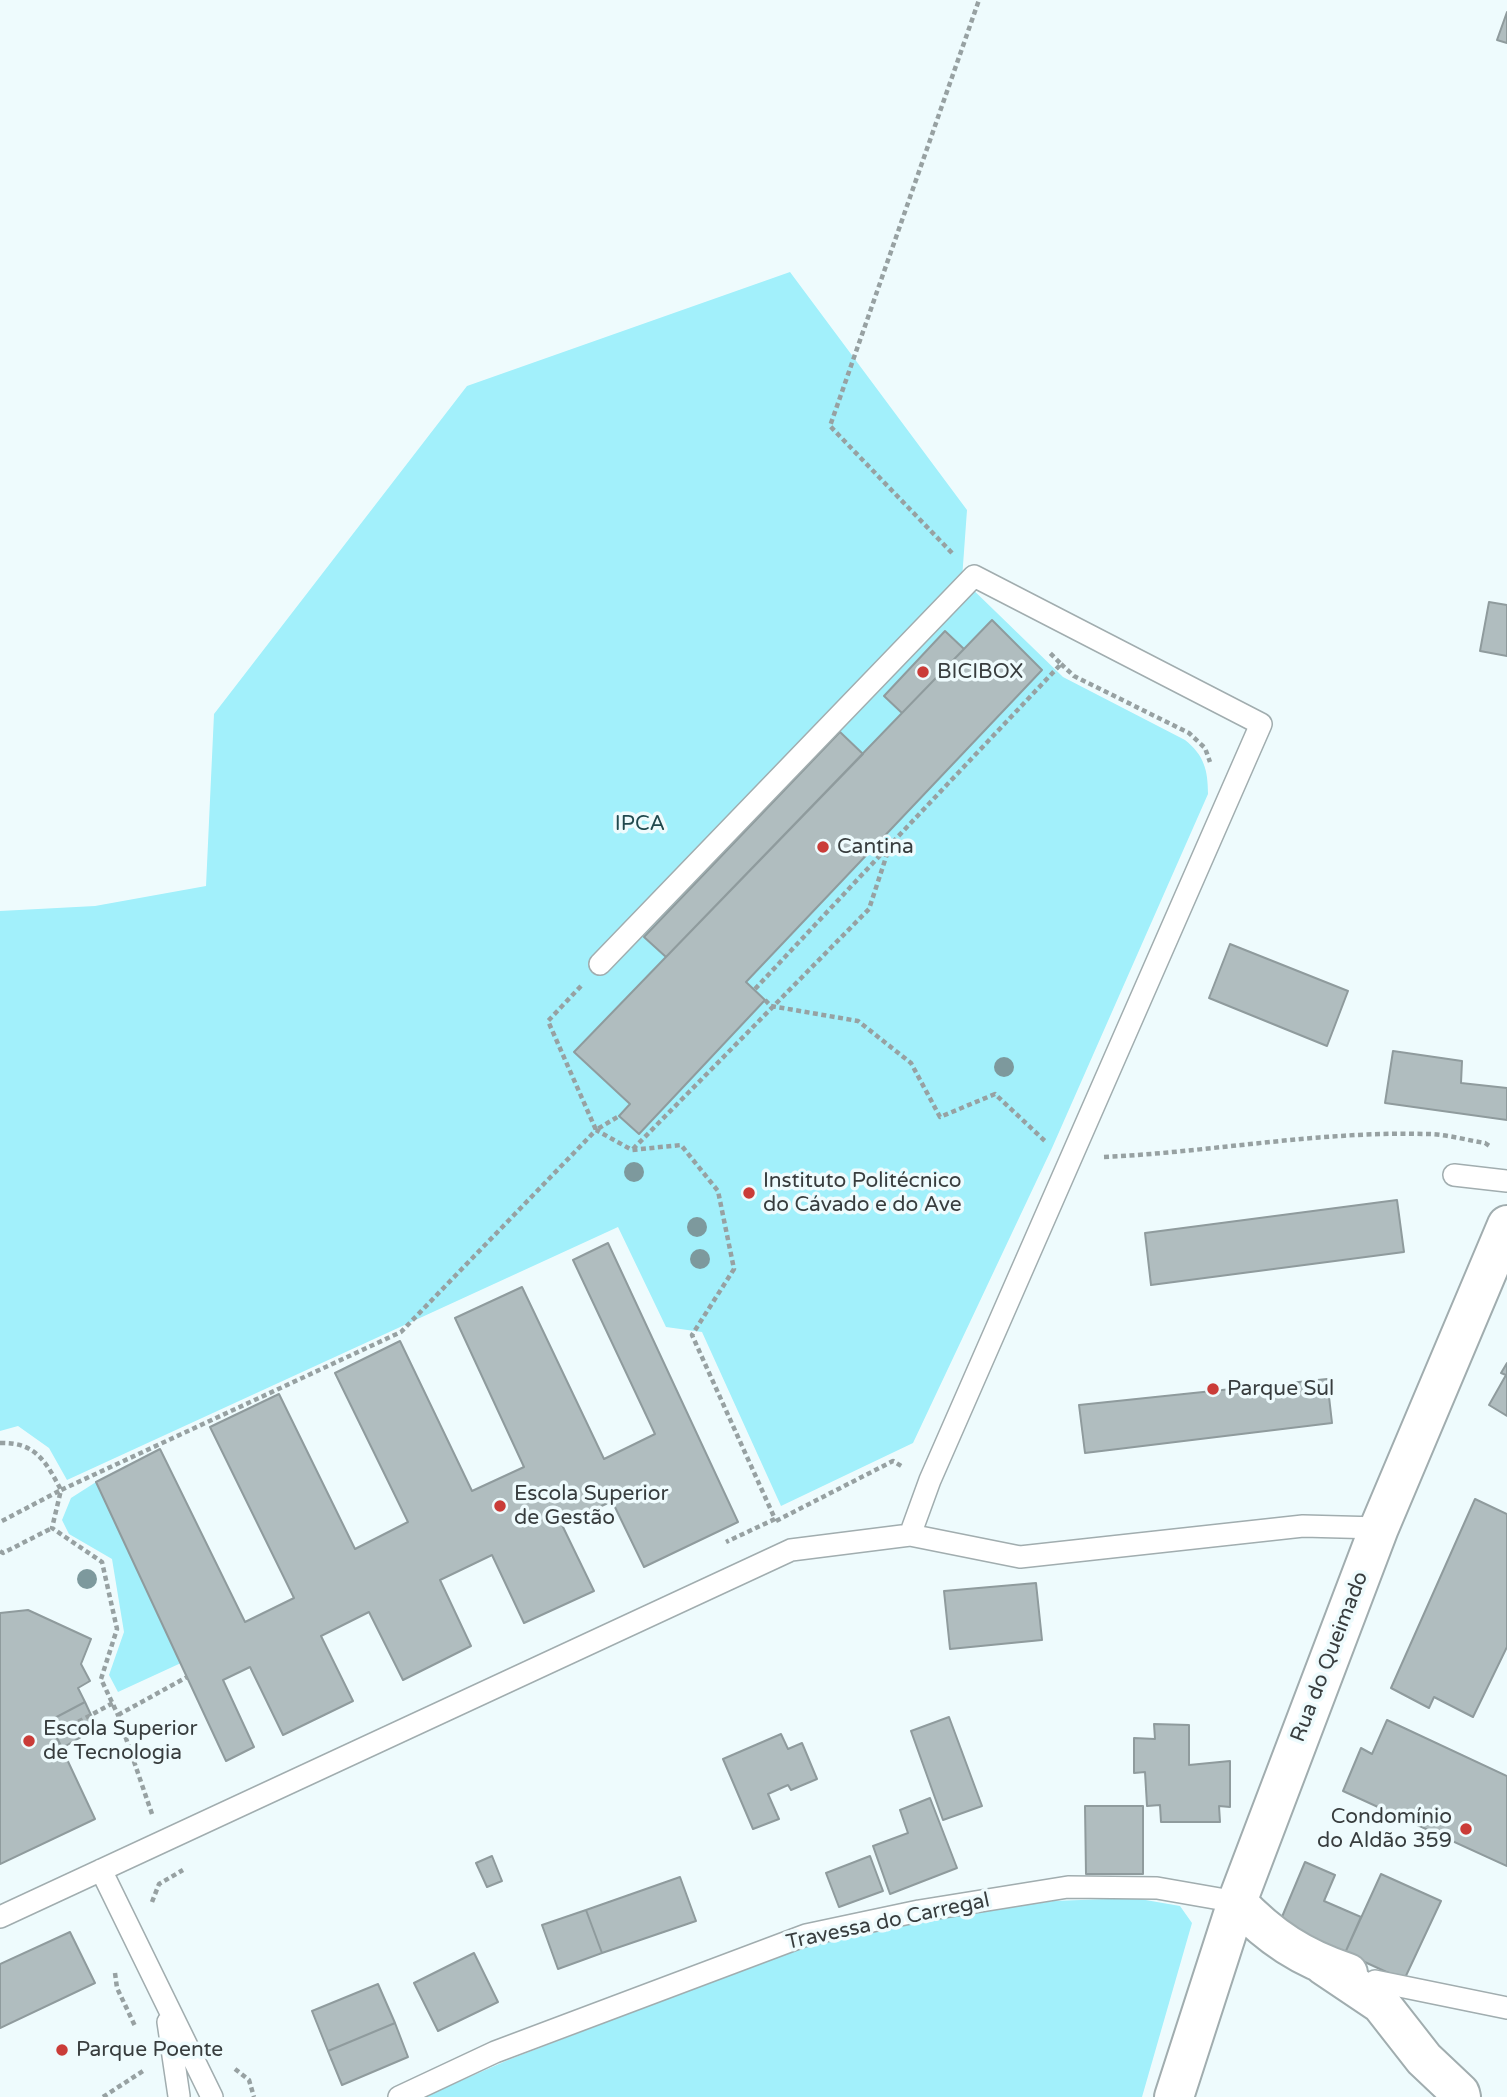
<!DOCTYPE html>
<html>
<head>
<meta charset="utf-8">
<style>
	body { margin:0 }
	canvas { display:block; background:#eefbfd }
</style>
</head>
<body>
<canvas width="1507" height="2097"></canvas>
<script>
const c = document.querySelector('canvas').getContext('2d');
c.lineJoin = 'round';
function fill(path, color) { c.fillStyle = color; c.fill(path, 'evenodd'); }
function stroke(path, color, width, dash) { c.strokeStyle = color; c.lineWidth = width; c.lineCap = dash ? 'butt' : 'round'; c.setLineDash(dash || []); c.stroke(path); }
function drawText(font, color, halo, rows, align = 'center') {
  c.font = font + ' "Varela Round",sans-serif'; c.lineWidth = 7; c.setLineDash([]); c.textBaseline = 'middle'; c.strokeStyle = halo; c.fillStyle = color; for (const [text, x, y, turn = 0] of rows) {
    c.save(); c.translate(x, y); c.rotate((+turn || 0) * Math.PI / 180); c.textAlign = isNaN(turn) ? turn : align; if (halo) c.strokeText(text, 0, 0); c.fillText(text, 0, 0); c.restore();
  }
}
fill(new Path2D(`
	M790 272 967 510 962 579 1063 677 1185 740C1204 755 1208 770 1208 794L1052 1148 913 1443 781 1506 702 1332 666 1327 618 1227 67 1480 49 1448 18 1426 0 1431V911L95 906 206 886 214 714 467 386Z
	M96 1482 181 1663 118 1692 109 1675 124 1632 112 1559 69 1534 62 1520 71 1498Z
	M1134 1898 1180 1906 1192 1923 1142 2097H424L508 2060 800 1948 946 1917 1054 1901Z`), '#a2f0fb');
const building = new Path2D(`
	M1507 12V43L1497 40Z
	M1489 602 1507 605V656L1480 651Z
	M992 620 1042 670 746 982 765 1000 639 1134 619 1116 630 1104 574 1052Z
	M945 631 964 649 902 713 884 696Z
	M840 732 863 754 666 957 644 937Z
	M1230 944 1348 991 1327 1046 1209 998Z
	M1393 1051 1462 1061 1461 1083 1507 1088V1120L1385 1103Z
	M1397 1200 1404 1252 1151 1285 1145 1233Z
	M608 1243 738 1522 644 1567 612 1501 562 1525 594 1591 524 1623 492 1555 440 1580 471 1646 403 1680 369 1612 321 1636 353 1701 283 1735 250 1667 223 1680 254 1747 226 1761 96 1482 160 1449 245 1622 294 1598 210 1427 279 1394 355 1549 408 1522 335 1373 400 1341 472 1491 524 1467 455 1318 522 1287 604 1459 655 1434 573 1260Z
	M1507 1363V1416L1489 1405 1506 1375 1501 1373Z
	M1327 1379 1332 1423 1085 1453 1079 1405Z
	M1475 1499 1507 1514V1647L1473 1717 1434 1697 1429 1708 1391 1688Z
	M1036 1583 1042 1640 950 1649 944 1591Z
	M28 1610 91 1639 81 1664 90 1681 78 1688 85 1702 49 1721 95 1819 0 1864V1613Z
	M85 1702 97 1728 62 1748 49 1721Z
	M949 1717 982 1806 943 1820 911 1731Z
	M1387 1720 1507 1776V1866L1343 1791 1361 1748 1372 1754Z
	M1154 1724 1189 1725V1765L1230 1761V1807L1219 1806 1220 1822H1161L1160 1805 1147 1806 1145 1772 1134 1773V1738L1155 1739Z
	M781 1734 788 1749 802 1743 817 1779 791 1790 788 1785 768 1794 779 1819 753 1829 723 1759Z
	M930 1798 957 1868 890 1894 873 1846 908 1833 900 1810Z
	M1085 1806H1143V1874H1086Z
	M492 1856 502 1881 487 1887 476 1863Z
	M870 1856 883 1891 839 1907 826 1873Z
	M1305 1862 1335 1875 1324 1901 1361 1917 1345 1953 1279 1924Z
	M1381 1874 1441 1901 1404 1980 1345 1953Z
	M680 1877 696 1921 602 1953 586 1910Z
	M586 1910 602 1953 558 1969 542 1925Z
	M70 1932 95 1983 0 2028V1964Z
	M474 1953 498 2002 438 2031 414 1983Z
	M378 1984 395 2023 328 2051 312 2011Z
	M395 2023 408 2057 342 2085 328 2051Z`);
fill(building, '#b0bdbf');
stroke(building, '#8f9b9d', 2);
const service = new Path2D(`
	M600 964 974 576 1261 724 930 1480 910 1535
	M1454 1175 1507 1181
	M101 1870 212 2097
	M0 1917 791 1550 910 1535 1020 1557 1303 1526 1379 1528
	M1375 1981 1507 2008
	M168 2022 179 2096
	M399 2097 495 2052 806 1935 919 1911 1068 1887 1157 1888 1237 1902`);
const minor = new Path2D(`
	M1237 1902C1270 1937 1302 1958 1348 1973
	M1323 1965 1381 2004 1424 2059 1460 2093 1461 2097
	M1174 2097 1237 1902 1379 1528 1507 1225`);
stroke(service, '#a1adaf', 24);
stroke(minor, '#a1adaf', 42);
stroke(new Path2D(`
	M952 553 830 426 979 0
	M1061 664 1074 676 1189 733 1205 748 1210 762
	M581 986 548 1021 596 1130 619 1116
	M755 989 887 848
	M765 1000 771 1006 858 1021 911 1063 940 1117 995 1094 1046 1142
	M633 1149 869 909 890 845 1061 664 1049 652
	M1104 1157C1212 1152 1318 1131 1426 1134 1446 1134 1466 1140 1485 1143L1491 1147
	M0 1443C36 1442 46 1462 61 1490L0 1522
	M776 1521 893 1461 903 1467
	M0 1551 3 1553 52 1528
	M118 1715 187 1677
	M56 1734 113 1703
	M152 1814 118 1715 101 1679 117 1629 102 1562 52 1528 61 1490 401 1332 596 1130 632 1150 681 1145 718 1191 734 1269 692 1335 775 1519 726 1542
	M152 1902 159 1884 183 1870
	M115 1973 117 1988 135 2026
	M235 2069 249 2080 254 2097
	M103 2097 143 2071`), '#97a1a2', 4.5, [5, 3.5]);
stroke(service, '#fff', 21);
stroke(minor, '#fff', 38);
c.fillStyle = '#7d999d';
for (const [x, y] of [
	[1004,1067],
	[634,1172],
	[697,1227],
	[700,1259],
	[87,1579]
]) { c.beginPath(); c.arc(x, y, 10, 0, 2 * Math.PI); c.fill(); }
for (const [x, y, r, color] of [
	[923,672,7,"#ca3c38"],
	[823,847,7,"#ca3c38"],
	[749,1193,7,"#ca3c38"],
	[1213,1389,7,"#ca3c38"],
	[500,1506,7,"#ca3c38"],
	[29,1741,7,"#ca3c38"],
	[1466,1829,7,"#ca3c38"],
	[62,2050,7,"#ca3c38"]
]) { const dot = new Path2D(); dot.arc(x, y, r, 0, 2 * Math.PI); c.fillStyle = color; c.fill(dot); stroke(dot, '#eefbfd', 2.5); }
drawText('21px', '#383d3e', '#eefbfd', [
	["BICIBOX",937,672],
	["Cantina",837,847],
	["Instituto Politécnico",763,1181],
	["do Cávado e do Ave",763,1205],
	["Parque Sul",1227,1389],
	["Escola Superior",514,1494],
	["de Gestão",514,1518],
	["Escola Superior",43,1729],
	["de Tecnologia",43,1753],
	["Condomínio",1452,1817,"right"],
	["do Aldão 359",1452,1841,"right"],
	["Parque Poente",76,2050]
], 'left');
drawText('21px', '#21494e', '#eefbfd', [
	["IPCA",640,824]
]);
drawText('21px', '#383d3e', '#eefbfd', [
	["Rua do Queimado",1330,1657,-69],
	["Travessa do Carregal",888,1922,-12]
]);
</script>
</body>
</html>
